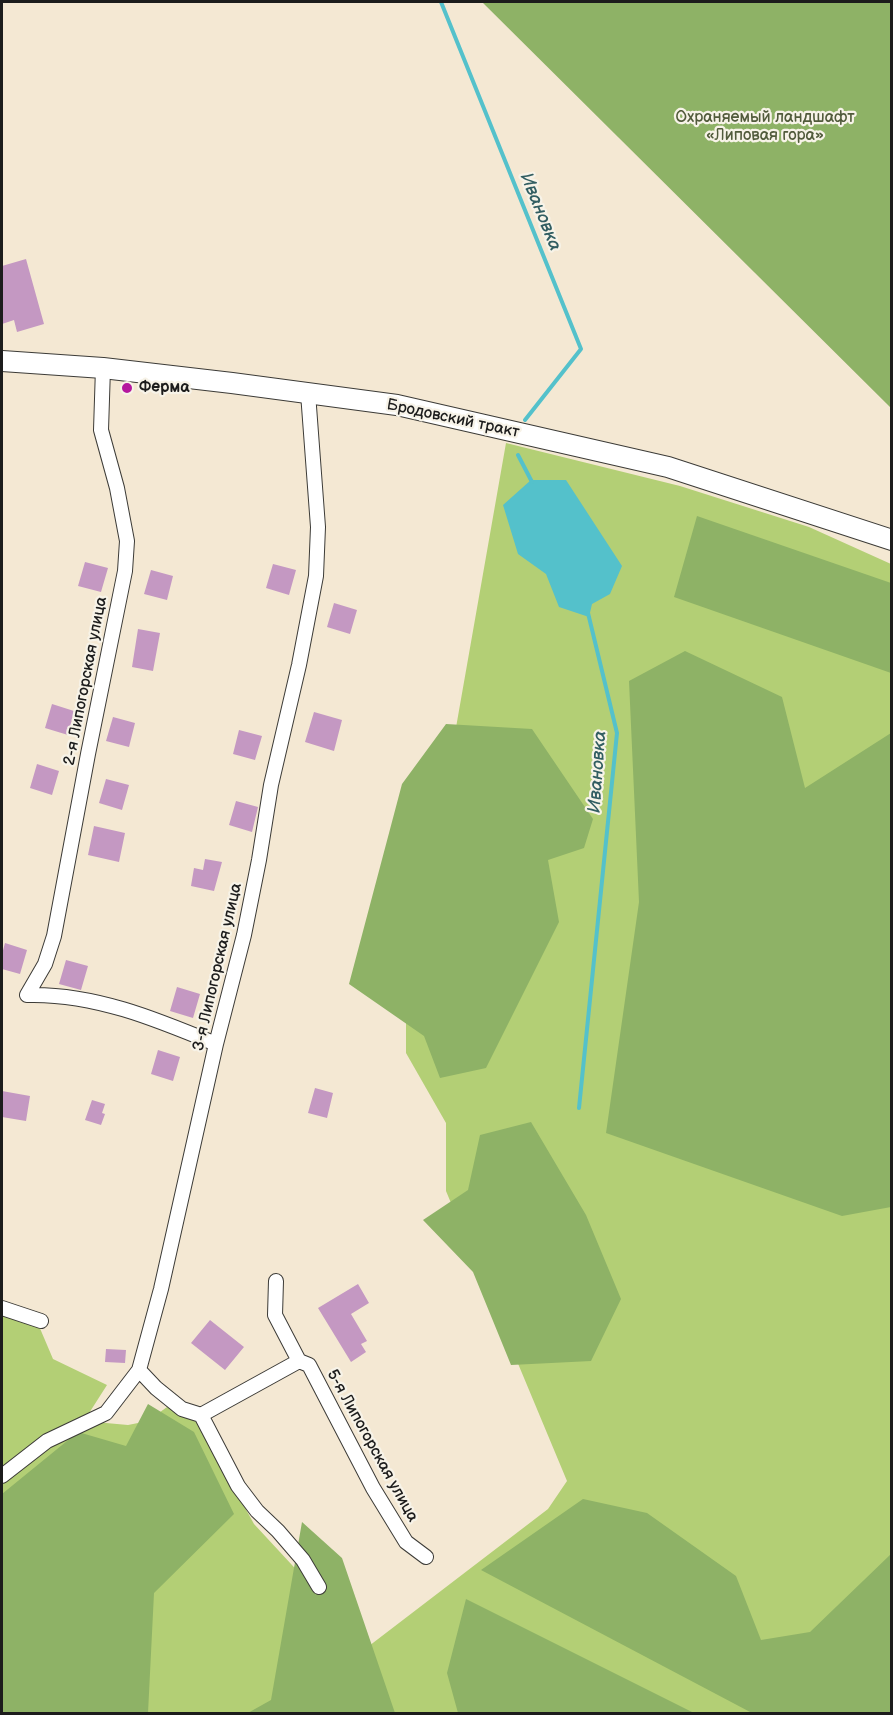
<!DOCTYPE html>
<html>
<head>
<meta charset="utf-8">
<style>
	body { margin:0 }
	#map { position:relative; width:893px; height:1715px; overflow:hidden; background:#f4e8d3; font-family:"Balsamiq Sans",sans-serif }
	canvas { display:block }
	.frame { position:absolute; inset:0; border:3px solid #1c1c1c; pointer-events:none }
</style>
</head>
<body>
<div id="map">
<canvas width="893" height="1715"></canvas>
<div class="frame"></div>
</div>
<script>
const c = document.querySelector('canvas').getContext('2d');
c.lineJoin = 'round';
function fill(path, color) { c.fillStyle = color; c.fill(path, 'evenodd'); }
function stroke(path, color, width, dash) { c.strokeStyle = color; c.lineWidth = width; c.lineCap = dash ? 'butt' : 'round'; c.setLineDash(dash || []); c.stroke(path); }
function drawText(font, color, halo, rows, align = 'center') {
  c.font = font + ' "Balsamiq Sans",sans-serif'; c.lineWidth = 4.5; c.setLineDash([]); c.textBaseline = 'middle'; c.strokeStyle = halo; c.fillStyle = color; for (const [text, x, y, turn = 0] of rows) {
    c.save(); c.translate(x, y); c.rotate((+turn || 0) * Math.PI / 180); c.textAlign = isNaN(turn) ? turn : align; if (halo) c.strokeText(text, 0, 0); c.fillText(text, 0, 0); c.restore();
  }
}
fill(new Path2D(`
	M506 443 680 486 809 527 891 564V1713H2V1310L36 1319 53 1359 107 1385 84 1421 128 1425 148 1421 167 1407 206 1426 227 1475 254 1524 304 1578 365 1649 548 1509 567 1481 446 1191V1123L406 1053V1012Z`), '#b3cf75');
fill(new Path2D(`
	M482 2H891V408Z
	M697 516 891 583V673L674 597Z
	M685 651 782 697 805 788 891 733V1207L842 1216 606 1133 639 902 629 681Z
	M446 724 532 729 593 819 584 848 548 860 559 922 486 1068 440 1078 424 1036 349 984 402 784Z
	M531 1122 586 1215 621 1299 591 1361 511 1365 473 1272 423 1220 468 1190 480 1135Z
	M148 1404 194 1432 234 1514 154 1593 148 1713 2 1714V1494L78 1432 126 1446Z
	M583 1499 647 1513 736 1576 761 1640 810 1632 891 1554V1713H752L481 1570Z
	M302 1522 342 1558 395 1713 246 1714 271 1700Z
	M466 1599 694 1713H458L447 1673Z`), '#8eb266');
fill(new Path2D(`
	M531 480H566L622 566 610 594 592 604 589 617 559 607 546 574 518 554 503 505Z`), '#54c1cb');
stroke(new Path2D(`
	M441 2 581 349 525 420
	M518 455 532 482
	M579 1108 617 733 588 613`), '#54c1cb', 4);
fill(new Path2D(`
	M26 259 44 324 17 332 14 320 2 324V266Z
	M85 562 108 568 101 592 78 586Z
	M273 564 296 570 289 595 266 588Z
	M151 570 173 576 167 600 144 594Z
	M334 603 357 610 350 634 327 627Z
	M138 629 160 633 153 671 132 667Z
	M52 704 74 711 68 735 45 728Z
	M314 712 342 720 334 751 305 742Z
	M113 717 135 723 129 747 106 741Z
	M239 730 262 736 255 760 233 754Z
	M37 764 59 771 52 795 30 788Z
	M106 779 129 785 122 810 99 803Z
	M236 801 258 807 252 832 229 825Z
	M94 826 125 833 119 862 88 855Z
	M205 859 222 862 214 891 191 886 194 868 203 870Z
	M5 943 27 950 20 974 2 969V954Z
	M66 960 88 966 81 990 59 984Z
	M177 987 200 994 193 1018 170 1011Z
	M158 1050 180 1057 173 1081 151 1074Z
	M315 1088 333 1093 327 1118 308 1113Z
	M2 1091 30 1096 26 1121 2 1117Z
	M92 1100 105 1104 102 1113 105 1114 101 1125 85 1120Z
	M358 1284 369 1303 351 1314 367 1341 361 1344 366 1352 351 1362 318 1308Z
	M210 1320 244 1347 225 1370 191 1343Z
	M106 1349 126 1350 125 1363 105 1362Z`), '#c498c2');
const street = new Path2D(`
	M27 995 45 964 54 936 88 754 125 571 127 541 117 488 101 430 103 368
	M27 995C93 993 156 1019 216 1044
	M276 1281 275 1315 299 1361 309 1365 373 1488 406 1542 426 1557
	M2 1308 41 1321
	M139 1370 156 1388 182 1409 201 1415 299 1361
	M201 1415 238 1486 257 1511 278 1531 303 1560 319 1587
	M2 1476 47 1441 106 1413 139 1370 161 1289 216 1044 244 935 259 860 271 785 299 665 316 576 318 527 308 393`);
const secondary = new Path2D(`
	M2 361 103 368 232 383 397 405 668 467 892 540`);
stroke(street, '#3c3b37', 16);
stroke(secondary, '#3c3b37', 22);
stroke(street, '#fff', 14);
stroke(secondary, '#fff', 20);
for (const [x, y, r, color] of [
	[127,388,6,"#b5179e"]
]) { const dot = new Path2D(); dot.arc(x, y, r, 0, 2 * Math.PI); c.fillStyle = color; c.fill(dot); stroke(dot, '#f7f3e8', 2); }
drawText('16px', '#515b3b', '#f7f3e8', [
	["Охраняемый ландшафт",765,118],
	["«Липовая гора»",765,136]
]);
drawText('bold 16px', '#1c1c1c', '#f7f3e8', [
	["Ферма",139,388]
], 'left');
drawText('16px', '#1c1c1c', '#f7f3e8', [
	["Бродовский тракт",453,419,12],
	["2-я Липогорская улица",86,681,-79],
	["3-я Липогорская улица",218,967,-77],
	["5-я Липогорская улица",372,1446,61]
]);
drawText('italic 18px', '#325e62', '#f7f3e8', [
	["Ивановка",540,212,68],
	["Ивановка",598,772,-86]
]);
</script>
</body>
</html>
